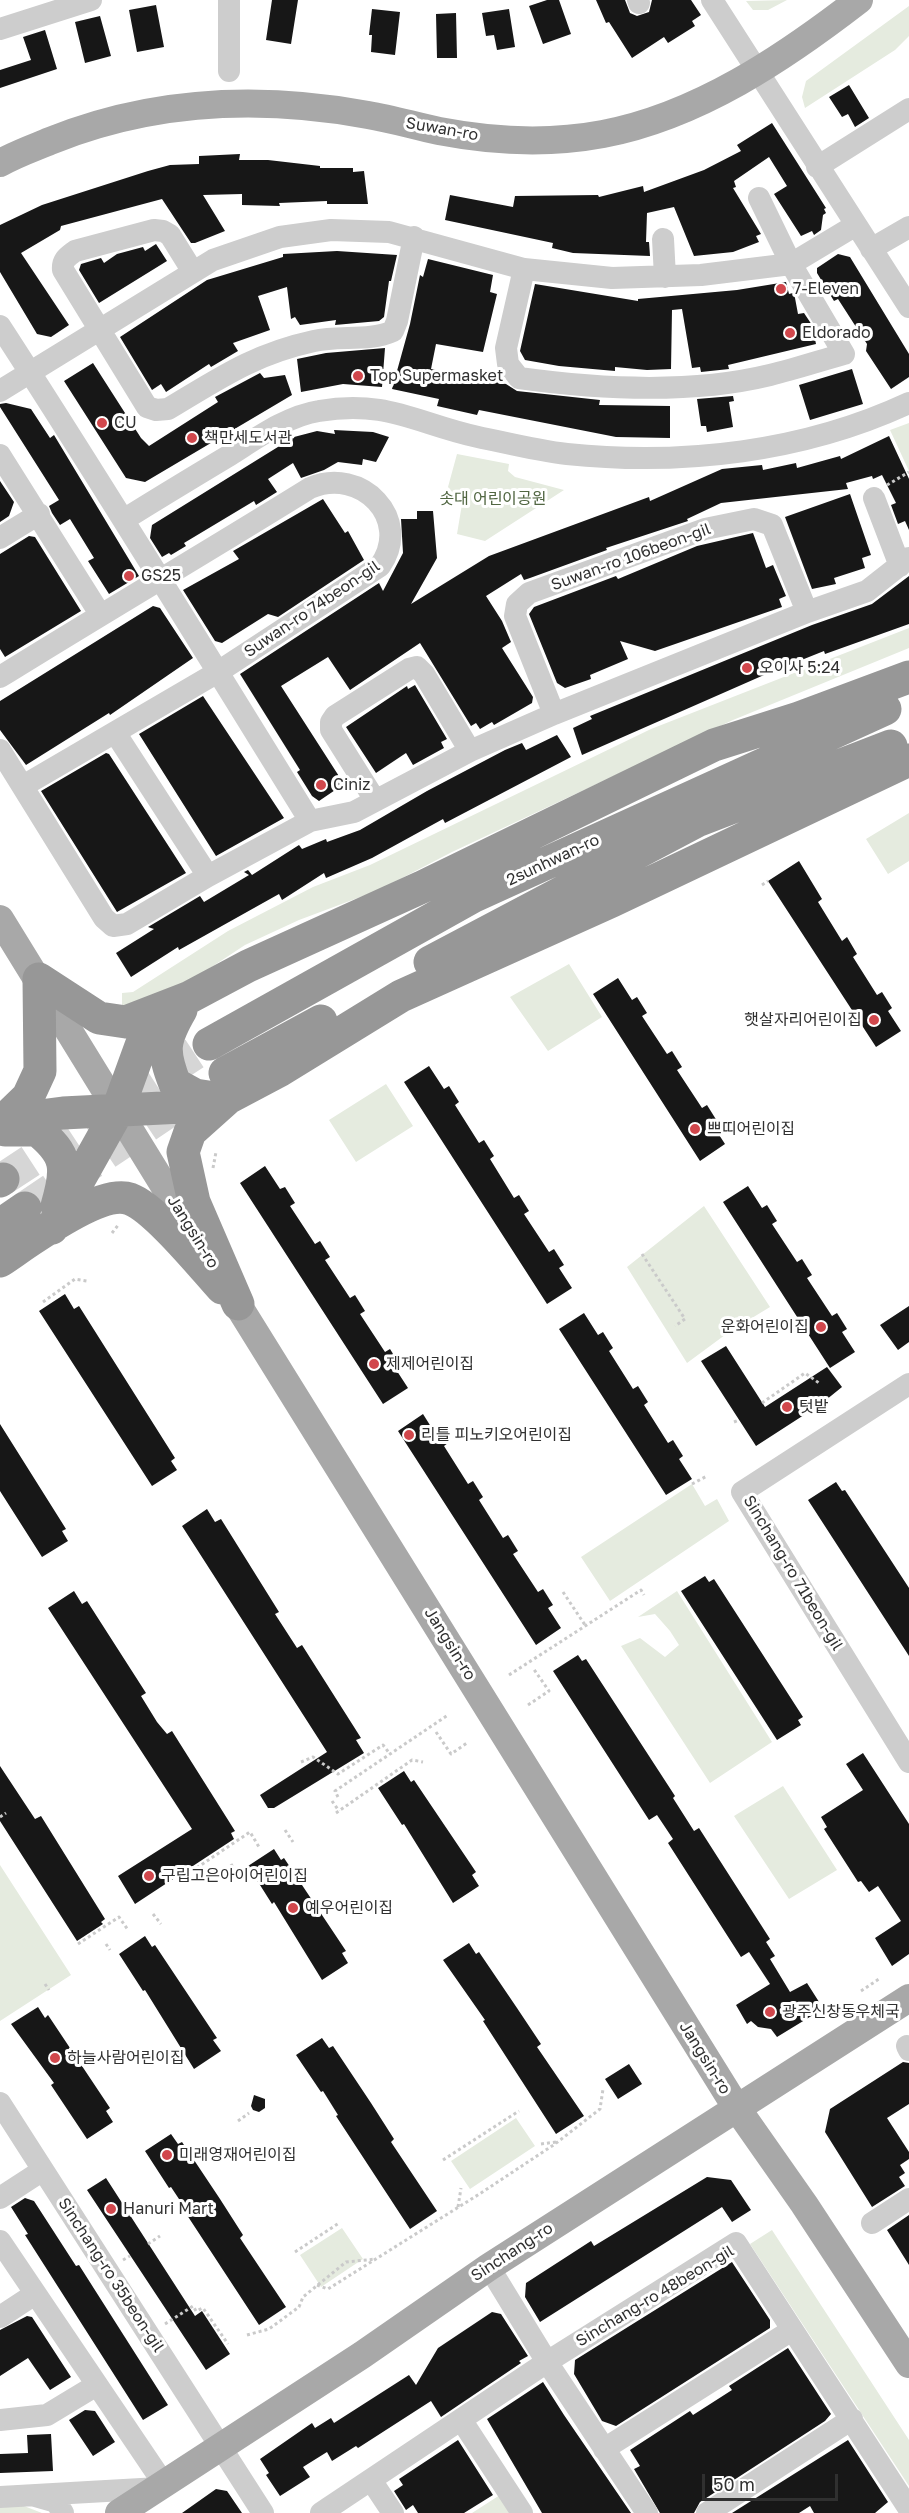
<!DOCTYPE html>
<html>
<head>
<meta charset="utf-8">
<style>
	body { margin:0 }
	#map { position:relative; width:909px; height:2513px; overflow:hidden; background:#fff; font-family:"Golos Text",sans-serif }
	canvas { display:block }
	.scale { position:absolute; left:702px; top:2474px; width:136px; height:27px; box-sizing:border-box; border:3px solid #303030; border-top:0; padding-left:8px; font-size:18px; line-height:21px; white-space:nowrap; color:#303030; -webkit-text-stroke:4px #fff; paint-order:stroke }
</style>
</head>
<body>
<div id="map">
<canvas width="909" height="2513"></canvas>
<div class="scale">50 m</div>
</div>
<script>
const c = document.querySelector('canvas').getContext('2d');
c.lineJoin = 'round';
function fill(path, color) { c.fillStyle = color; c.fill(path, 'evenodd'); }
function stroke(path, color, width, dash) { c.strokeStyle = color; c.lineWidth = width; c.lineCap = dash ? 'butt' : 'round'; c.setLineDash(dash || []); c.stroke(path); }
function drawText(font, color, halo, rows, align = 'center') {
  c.font = font + ' "Golos Text","Noto Sans KR",sans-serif'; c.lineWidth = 6; c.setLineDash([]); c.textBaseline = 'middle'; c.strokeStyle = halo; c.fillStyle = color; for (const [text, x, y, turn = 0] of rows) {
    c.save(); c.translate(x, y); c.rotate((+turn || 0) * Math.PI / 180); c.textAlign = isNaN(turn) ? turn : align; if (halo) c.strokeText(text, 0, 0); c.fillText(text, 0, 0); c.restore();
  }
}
fill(new Path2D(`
	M787 0 768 10H753L746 1Z
	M909 6V36L895 50 805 108 802 97 806 81Z
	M909 423V471L890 430Z
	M457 454 509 464 508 471 515 477 564 490 485 541 457 534 462 504 448 487Z
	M909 628V648L733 720 452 852 379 890 299 920 245 945 154 1005 122 1010V993L133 992 228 931 313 887 370 865 651 729Z
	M909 813V861L888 874 866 839Z
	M569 964 602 1017 548 1051 510 997Z
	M386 1084 413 1126 356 1162 329 1120Z
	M704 1206 770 1307 729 1332 687 1363 627 1267Z
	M692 1484 705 1506 717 1499 729 1521 610 1601 581 1557Z
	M677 1591 772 1742 710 1783 621 1646 640 1638 665 1657 679 1645 670 1631 655 1614 638 1617Z
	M783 1786 837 1870 789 1899 734 1816Z
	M0 1865 71 1975 0 2021Z
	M516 2118 535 2146 470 2189 451 2161Z
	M342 2228 363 2259 321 2287 300 2255Z
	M772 2230 909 2440V2486L750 2244Z
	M500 2495 512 2513H472Z
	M24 2506 42 2513H0V2507Z`), '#e5ebdf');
fill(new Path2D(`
	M272 0H298L291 44 266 40Z
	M547 0H559L571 34 543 44 529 6Z
	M596 0H625L630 13 637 16 649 12 652 0H691L701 15 692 21 695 26 668 43 664 37 632 58 609 22 606 23Z
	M156 5 164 47 137 52 129 10Z
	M372 9 400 12 395 55 371 52 372 35H369Z
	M509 9 515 47 497 50 494 35 486 36 482 13Z
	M456 13 457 58H437L436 14Z
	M100 16 111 56 85 63 75 22Z
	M45 30 57 69 0 88V70L31 60 23 37Z
	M849 85 869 118 855 127 848 114 842 117 829 97Z
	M772 123 826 208 824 209 826 213 823 215 821 230 814 235 812 231 801 236 774 194 787 186 769 157 734 181 736 187 733 188 761 234 756 236 759 242 733 252 694 256 674 207 647 213 646 242H649L650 256 573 253 552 248 553 243 445 220 450 195 513 207 515 196 598 195 599 197 643 186 644 192 704 170 741 151 737 145Z
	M240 154 239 160H268L320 166V168H353V172L364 171 368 204H327V201L279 203 280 206 242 205V194L203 195 225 231 195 243H191L162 199 61 226 60 230 21 253 69 325 51 337 37 334 0 272V225L42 205 148 171 170 165 199 164V156Z
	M156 244 167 261 99 303 79 270 81 264 101 258 104 263 117 254 143 247 145 251Z
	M337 251 397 255 391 281H389L384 317 379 321 335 325 336 320 300 325 295 317 291 319 287 287 258 296 270 330 233 343 238 351 211 367 209 364 166 392 161 384 152 390 120 337 207 280 283 257V254Z
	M838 254 850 257 909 354V377L891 389 866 351 867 344 838 299 834 301 817 273V268Z
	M428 259 493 275 490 292 497 294 483 352 436 344 431 369 506 384 517 391 600 400 599 405 670 406V438L616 437 479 410 477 415 437 406 439 399 392 389 410 324 420 275 423 277Z
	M786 282 789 294 793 293 795 298 798 314 804 313 812 325 816 344 728 365 729 369 701 372 700 367 692 368 682 309 672 310 671 369 647 370 615 367V371L559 366 525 360 520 351 535 284 638 301V299L737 290Z
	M385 348 382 387 343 384 301 392 297 359 326 353Z
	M93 363 141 438 149 446 218 402 215 397 260 373 264 378 285 375 292 395 145 482 126 478 64 381Z
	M852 369 863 404 810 420 799 385Z
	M733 396 734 401 729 402 733 427 707 432 706 426H701L697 399Z
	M6 403 31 409 50 438 54 435 139 576 109 594 88 561 94 558 70 519 60 525 52 513 49 506 59 500 0 407V404Z
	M334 430 373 432 389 437 376 462 363 459 362 465 338 462 324 470 301 478 293 463 268 479 277 492 256 505 254 501 184 543 186 546 171 555 169 553 162 557 150 538 152 525 294 437 317 431 335 434Z
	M889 436 909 479V530L905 521 898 524 891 505 896 503 882 475 873 479 872 476 846 483 848 489 721 503 687 519 688 521 606 548 607 550 530 578 524 580 521 574 486 596 502 621 511 642 502 648 533 697 532 703 494 725 492 722 480 729 476 723 471 726 420 643 350 690 328 657 281 686 344 784 319 801 312 796 297 772 300 770 240 674 379 583 383 591 403 553 401 519H417V511H433L437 558 411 604 489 556 649 497 650 501 722 469 762 465 763 470 796 463 797 468 840 456 841 459Z
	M0 481 14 502 9 516 0 522Z
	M850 494 871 555 862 558 865 568 834 578 836 584 812 589 785 517Z
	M323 499 345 533 348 531 364 560 278 617 268 614 222 643 215 641 183 590 239 559 233 551Z
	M753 533 766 568 773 565 786 596 779 599 782 607 655 651 620 641 628 659 590 675 591 679 565 688 557 683 529 614 534 607 616 576 618 579 697 546Z
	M29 536 35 537 81 611 5 657 0 649V554Z
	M909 576V624L825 654 824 651 764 675 582 755 573 728 592 719 590 716 812 625 872 604Z
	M153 606 160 608 193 658 110 715 109 713 26 765 0 730V701Z
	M415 685 447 739 441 742 444 748 413 765 406 753 376 773 346 727 407 686 408 689Z
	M203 696 284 818 216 856 139 734Z
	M557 735 571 757 445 823 443 819 372 858 326 878 324 873 282 900 279 894 179 950 178 947 131 977 116 953 154 929 148 927 200 896 204 902 249 875 244 872 248 870 252 875 299 845 302 849 326 839 327 842 360 830 427 791 505 750 522 743 526 750Z
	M106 753 109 754 186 873 117 912 41 791Z
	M799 861 822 899 818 902 842 941 847 937 857 954 853 957 877 995 882 992 892 1008 888 1011 901 1031 876 1047 768 881Z
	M618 978 632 1000 637 997 647 1013 642 1016 667 1054 672 1051 682 1067 677 1070 702 1108 707 1105 717 1121 712 1124 725 1144 700 1161 593 994Z
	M429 1066 444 1089 449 1086 459 1102 455 1105 479 1143 484 1140 494 1156 490 1159 514 1198 519 1195 529 1211 524 1214 549 1252 554 1249 564 1265 559 1268 572 1288 547 1304 404 1082Z
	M265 1166 280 1189 285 1187 295 1203 290 1206 315 1244 320 1241 330 1257 325 1260 350 1298 355 1295 365 1311 360 1314 385 1352 390 1349 400 1365 395 1368 408 1388 383 1404 240 1183Z
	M748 1186 762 1208 767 1205 777 1221 772 1224 797 1262 802 1259 812 1275 807 1278 832 1316 837 1313 847 1329 842 1332 855 1352 830 1368 723 1202Z
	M65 1294 74 1309 79 1306 175 1458 171 1461 177 1470 152 1486 39 1311Z
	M909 1306V1342L898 1350 880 1325Z
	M584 1313 598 1335 603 1332 613 1348 609 1351 633 1389 638 1386 648 1402 644 1405 668 1443 673 1440 683 1456 679 1459 692 1479 666 1495 559 1329Z
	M726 1346 765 1407 827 1367 842 1387 821 1404 756 1446 701 1361Z
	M423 1414 433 1430 438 1427 448 1443 444 1446 468 1484 473 1481 483 1497 479 1500 503 1538 508 1535 518 1551 513 1554 538 1592 543 1589 553 1605 548 1608 561 1628 536 1645 398 1431Z
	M0 1424 66 1529 62 1531 68 1541 42 1557 0 1491Z
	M836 1482 842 1491 845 1490 909 1588V1656L808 1500Z
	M207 1509 215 1522 221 1519 279 1612 275 1614 297 1648 302 1645 361 1738 356 1740 364 1753 274 1808H268L260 1795 327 1752 182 1526Z
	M705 1576 709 1582 714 1579 803 1717 798 1720 801 1725 777 1740 681 1591Z
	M74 1591 82 1604 87 1601 146 1693 141 1696 157 1722 167 1734 172 1731 235 1831 231 1833 234 1839 135 1904 118 1876 192 1829 48 1608Z
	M578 1655 582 1661 586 1659 675 1796 673 1798 694 1831 699 1828 770 1939 766 1942 775 1956 770 1959 790 1992 807 1983 821 2005 818 2012 777 2037 771 2029 758 2027 751 2021 747 2024 736 2005 770 1984 749 1952 741 1957 668 1843 673 1839 657 1815 649 1820 553 1671Z
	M863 1753 909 1824V1954L892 1966 875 1938 901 1921 878 1886 869 1892 861 1881 858 1882 824 1829 827 1827 821 1817 863 1790 846 1764Z
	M0 1766 35 1819 41 1816 105 1919 101 1922 103 1924 77 1941 0 1821Z
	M404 1771 411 1782 414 1780 476 1872 472 1875 479 1886 453 1903 404 1824 402 1825 378 1788Z
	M274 1849 281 1860 284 1858 346 1951 342 1953 348 1963 322 1980 274 1902 272 1904 248 1866Z
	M145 1936 152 1947 155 1945 217 2038 213 2040 221 2051 194 2069 145 1990 143 1991 119 1954Z
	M469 1943 476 1954 479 1952 517 2008 541 2044 537 2047 584 2116 556 2134 483 2021 485 2020 443 1960Z
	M38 2007 45 2018 48 2015 110 2108 106 2111 113 2122 87 2139 51 2085 54 2083 11 2024Z
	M322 2038 329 2048 333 2046 371 2103 394 2139 391 2142 437 2211 410 2229 336 2116 338 2115 323 2091 321 2092 296 2055Z
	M903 2062 909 2063V2104L887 2118 909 2152V2159L900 2165 905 2173 899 2177 905 2186 872 2207 825 2132 830 2109Z
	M629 2064 642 2084 618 2099 605 2079Z
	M254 2095 265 2099V2108L259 2112 253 2110 251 2106Z
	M171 2134 178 2144 182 2142 220 2199 243 2235 240 2238 286 2307 259 2325 185 2212 187 2211 171 2187 169 2188 145 2151Z
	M707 2177 731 2180 751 2210 732 2222 722 2207 540 2322 525 2297 526 2283 591 2241 594 2246Z
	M106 2178 195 2316 202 2311 230 2354 206 2370 87 2190Z
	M25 2198 34 2201 76 2266 79 2265 168 2405 143 2420 25 2235 28 2234 11 2207Z
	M909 2215V2265L887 2230Z
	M732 2262 770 2320V2328L616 2426 602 2421 574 2374 575 2360Z
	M492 2312 501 2314 528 2356 519 2361 521 2363 441 2417 431 2401 358 2448 356 2446 332 2461 327 2452 303 2467 310 2477 280 2496 266 2475 269 2473 260 2459 312 2423 315 2428 331 2418 334 2423 409 2375 416 2385 438 2348Z
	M27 2316 32 2317 71 2377 50 2390 28 2358 0 2376V2330Z
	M788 2348 831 2414 825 2421 700 2502 694 2513H660L634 2469 640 2466 630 2450 690 2411 693 2415 732 2390 729 2386Z
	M543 2382 564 2415 631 2513H542L487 2419Z
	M85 2410 95 2411 115 2442 93 2456 69 2420Z
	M51 2434 53 2471 0 2473V2454L28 2453 27 2435Z
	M458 2440 493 2495 464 2513H418L413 2505 406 2510 394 2491 403 2485 399 2479Z
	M848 2440 888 2502 875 2513H814L810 2506 799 2513H732Z
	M216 2489 227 2491 242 2513H182Z`), '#171717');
stroke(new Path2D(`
	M3 1179 209 1044
	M25 1208 185 1100`), '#d6d6d6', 33, [33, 16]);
stroke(new Path2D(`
	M887 485 909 472
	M762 885 768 881
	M213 1168 216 1152
	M112 1233 119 1224
	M642 1254 685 1319 675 1326
	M43 1302 75 1279 87 1281
	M762 1403 805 1373 819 1383
	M734 1422 739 1420
	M692 1484 707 1476
	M563 1592 585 1625
	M509 1675 641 1590 644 1595
	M528 1705 549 1691 533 1668
	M436 1732 451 1754 467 1743
	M301 1762 313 1757 338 1774 383 1745 390 1754
	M338 1797 335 1791 448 1715
	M332 1801 339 1811
	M336 1813 412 1760 423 1762
	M0 1817 6 1813
	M285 1830 293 1842
	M231 1864 236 1872
	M204 1882 195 1869 250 1832 259 1847
	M153 1914 161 1924
	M78 1944 119 1917 128 1930
	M106 1944 110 1950
	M45 1984 49 1990
	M861 1991 879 1979
	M828 2011 836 2007
	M238 2121 249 2113
	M541 2144 556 2142
	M443 2160 519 2111
	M458 2207 461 2188
	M148 2244 160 2236
	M295 2252 339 2223
	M123 2260 130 2256
	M317 2285 328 2289 481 2193 555 2144 600 2109 603 2089
	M165 2324 193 2306 196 2311 203 2308 228 2344
	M247 2335 269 2329 299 2307 303 2297 346 2262 376 2259`), '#cacaca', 3, [3, 3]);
stroke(new Path2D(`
	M229 0V71
	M638 0 639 3
	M712 0 909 307
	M0 29 91 0
	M817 167 909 109
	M663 239 665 277
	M871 249 909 227
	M524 269 506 348 508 364 519 378C598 389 692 394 770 375 795 369 819 361 844 354L791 264 759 198
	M193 272 170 235 163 231 154 230 75 251C67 257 62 260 63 270L147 407 156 410 168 409C220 378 254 354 314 341 340 335 369 342 393 331L397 321 414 237
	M0 326C106 489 207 655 310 821L208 876 127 924 113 926 104 918 0 750
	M0 391 213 260 280 237 331 230 389 232 524 269 612 278 701 275 791 264 856 225
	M0 455 100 614
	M874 498 900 566
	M125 519C160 497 195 476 230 455 257 438 287 416 319 411 386 399 418 424 478 437 507 443 538 451 567 454 683 466 804 452 909 403
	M0 538 39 514
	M0 677C103 613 207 552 310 488 361 466 413 519 380 566L218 672 23 786
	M554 714 515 616 517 604 529 593 705 529 754 519 772 525 807 612
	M116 734 208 876
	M375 800 331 730V722L335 716 409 669 417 667 424 674 470 751
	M310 821 354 812 470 751 554 714 807 612 867 591 909 558
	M909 1384 742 1492 909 1762
	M907 2046 909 2050
	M0 2103 263 2513
	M0 2198 43 2170
	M872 2223 909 2199
	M0 2241 164 2484
	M489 2267 547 2362 647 2513
	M0 2317 35 2294
	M0 2420 47 2415 95 2386
	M462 2421 522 2513
	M604 2449 792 2330
	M371 2480 393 2513
	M35 2496 56 2502 63 2513
	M0 2497 159 2488
	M321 2513 547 2362 736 2243 909 2509
	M707 2513 852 2419`), '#cdcdcd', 22);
stroke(new Path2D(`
	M0 163C16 154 33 148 50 141 152 100 260 95 368 115 392 119 415 126 439 131 491 141 550 144 603 134 698 116 784 58 859 0
	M0 919 200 1244
	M226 1286 736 2107 804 2204 909 2364
	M119 2513 362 2355 489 2267 909 1998`), '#a8a8a8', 28);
stroke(new Path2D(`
	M430 962 699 820 891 746
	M39 979 99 1018 126 1022 188 998 248 966 422 887 714 745 799 718 909 677
	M181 1010C163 1041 162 1051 175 1084L195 1095 215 1098
	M209 1044 472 897 885 709
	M225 1073 321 1021
	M0 1124 28 1097 40 1071 39 979
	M0 1128 32 1117 63 1113 202 1106 226 1099
	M5 1130H37C68 1155 68 1168 57 1206
	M0 1181 3 1179
	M0 1225 25 1208
	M52 1228 117 1112 141 1046 149 1033 175 1009
	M0 1261C26 1244 99 1188 130 1199 155 1208 202 1266 222 1288
	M238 1304 194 1202 183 1152 190 1132 228 1098 279 1071 401 996 612 901 909 760`), '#979797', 33);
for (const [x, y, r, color] of [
	[781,289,6,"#d1474c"],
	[790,333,6,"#d1474c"],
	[358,376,6,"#d1474c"],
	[102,423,6,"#d1474c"],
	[192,438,6,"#d1474c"],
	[129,576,6,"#d1474c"],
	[747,668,6,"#d1474c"],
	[321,785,6,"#d1474c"],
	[874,1020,6,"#d1474c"],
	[695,1129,6,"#d1474c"],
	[821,1327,6,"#d1474c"],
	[374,1364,6,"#d1474c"],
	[787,1407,6,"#d1474c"],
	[409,1435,6,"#d1474c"],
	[149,1876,6,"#d1474c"],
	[293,1908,6,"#d1474c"],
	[770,2012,6,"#d1474c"],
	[55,2058,6,"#d1474c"],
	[167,2155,6,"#d1474c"],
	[111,2209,6,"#d1474c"]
]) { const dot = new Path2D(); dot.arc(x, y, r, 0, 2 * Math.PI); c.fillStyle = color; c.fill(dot); stroke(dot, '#fff', 2); }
drawText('16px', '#303030', '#fff', [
	["Suwan-ro",442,129,10],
	["Suwan-ro 106beon-gil",631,557,-20],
	["Suwan-ro 74beon-gil",312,609,-34],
	["2sunhwan-ro",553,860,-25],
	["Jangsin-ro",193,1232,58],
	["Sinchang-ro 71beon-gil",793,1573,59],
	["Jangsin-ro",450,1644,58],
	["Jangsin-ro",705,2058,58],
	["Sinchang-ro",512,2252,-33],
	["Sinchang-ro 35beon-gil",111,2275,57],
	["Sinchang-ro 48beon-gil",655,2296,-31]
]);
drawText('16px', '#303030', '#fff', [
	["7-Eleven",793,289],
	["Eldorado",802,333],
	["Top Supermasket",370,376],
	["CU",114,423],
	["책만세도서관",204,438],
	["GS25",141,576],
	["오이사 5:24",759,668],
	["Ciniz",333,785],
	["햇살자리어린이집",862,1020,"right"],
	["쁘띠어린이집",707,1129],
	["운화어린이집",809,1327,"right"],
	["제제어린이집",386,1364],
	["텃밭",799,1407],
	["리틀 피노키오어린이집",421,1435],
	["구립고은아이어린이집",161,1876],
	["예우어린이집",305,1908],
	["광주신창동우체국",782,2012],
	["하늘사람어린이집",67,2058],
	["미래영재어린이집",179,2155],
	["Hanuri Mart",123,2209]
], 'left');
drawText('16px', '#516642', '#fff', [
	["솟대 어린이공원",493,499]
]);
</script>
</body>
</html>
